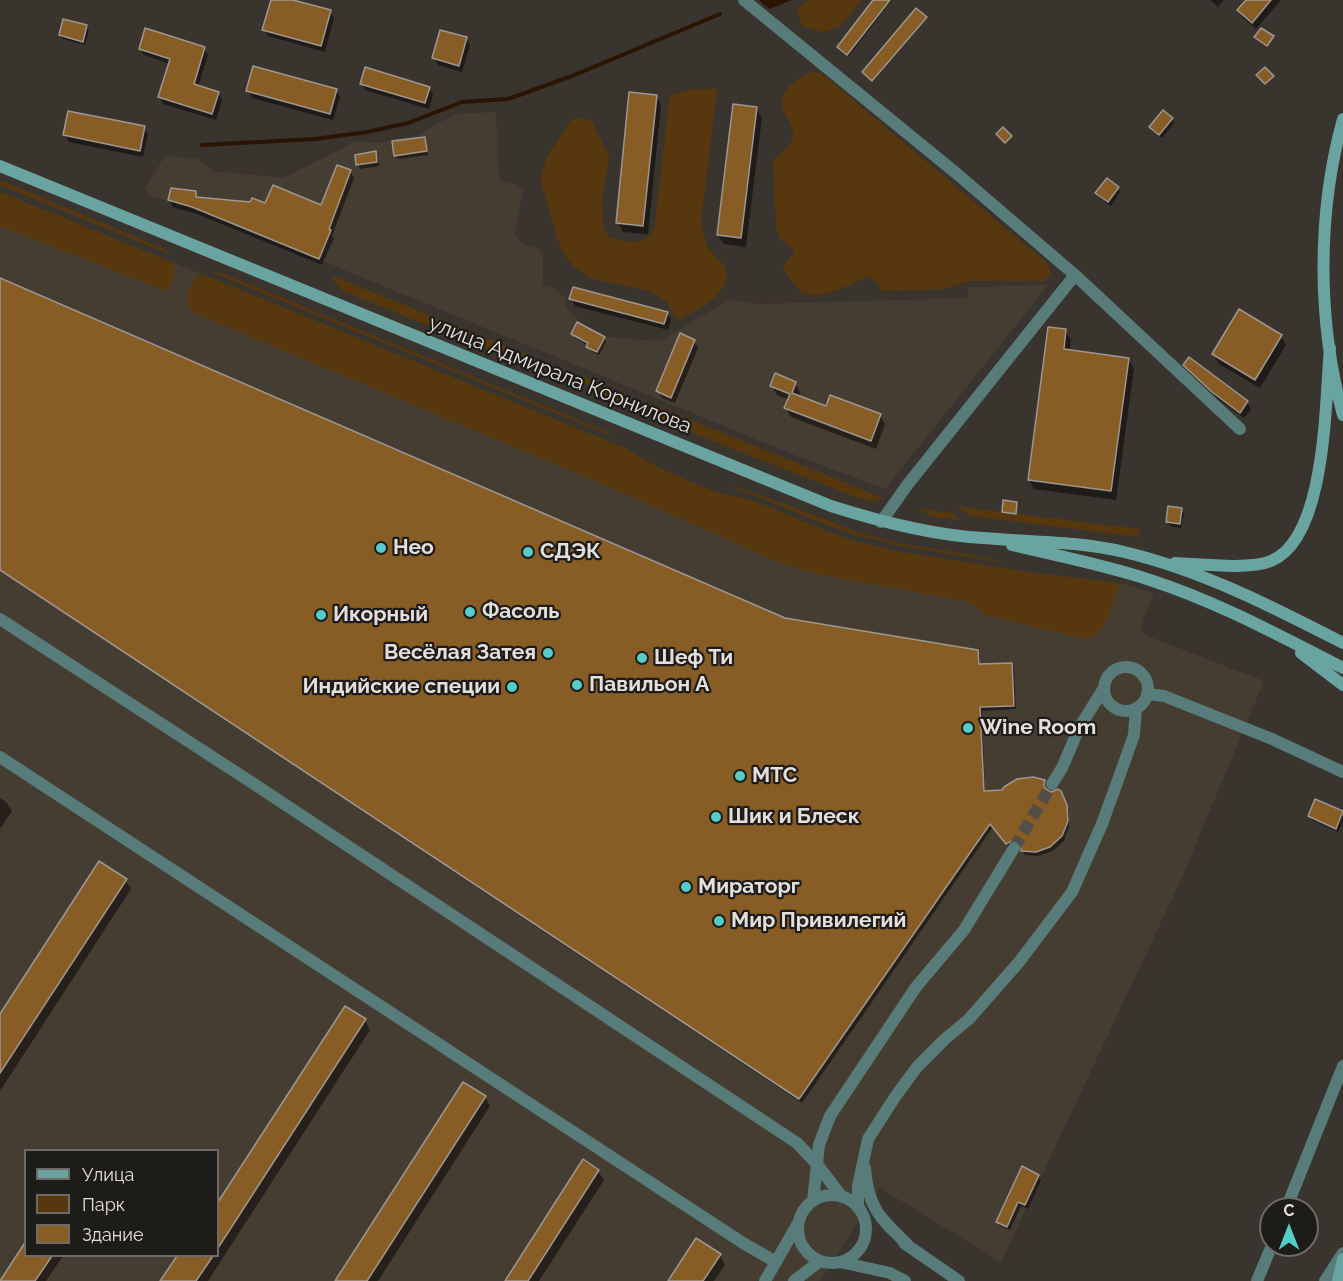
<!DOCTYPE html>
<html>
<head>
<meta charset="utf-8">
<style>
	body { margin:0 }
	#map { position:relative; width:1343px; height:1281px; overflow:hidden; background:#39342e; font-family:Raleway,sans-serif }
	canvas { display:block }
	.legend { position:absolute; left:24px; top:1149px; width:195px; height:108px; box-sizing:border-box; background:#1e1c19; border:2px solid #6d6a67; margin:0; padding:8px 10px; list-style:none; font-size:18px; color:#e3dfdc }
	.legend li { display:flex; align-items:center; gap:12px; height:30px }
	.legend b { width:30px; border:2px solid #6d6a67 }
	.north { position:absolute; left:1259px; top:1197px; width:60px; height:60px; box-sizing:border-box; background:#1e1c19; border:2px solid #6d6a67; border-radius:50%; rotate:0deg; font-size:16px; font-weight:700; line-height:24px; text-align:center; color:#e3dfdc }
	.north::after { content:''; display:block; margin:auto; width:21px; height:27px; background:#54cdc8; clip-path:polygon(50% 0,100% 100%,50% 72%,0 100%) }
</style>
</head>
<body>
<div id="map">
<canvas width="1343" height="1281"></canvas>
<ul class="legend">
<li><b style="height:8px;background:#69a4a0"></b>Улица</li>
<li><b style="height:16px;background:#57370e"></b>Парк</li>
<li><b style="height:16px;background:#885c25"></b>Здание</li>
</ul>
<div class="north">С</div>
</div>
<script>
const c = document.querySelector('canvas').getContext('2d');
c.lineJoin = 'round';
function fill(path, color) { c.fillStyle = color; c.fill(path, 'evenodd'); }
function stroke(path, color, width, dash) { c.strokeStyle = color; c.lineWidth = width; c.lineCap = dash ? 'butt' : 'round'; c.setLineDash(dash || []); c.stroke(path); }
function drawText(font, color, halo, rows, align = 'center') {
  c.font = font + ' Raleway,sans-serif'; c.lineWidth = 4.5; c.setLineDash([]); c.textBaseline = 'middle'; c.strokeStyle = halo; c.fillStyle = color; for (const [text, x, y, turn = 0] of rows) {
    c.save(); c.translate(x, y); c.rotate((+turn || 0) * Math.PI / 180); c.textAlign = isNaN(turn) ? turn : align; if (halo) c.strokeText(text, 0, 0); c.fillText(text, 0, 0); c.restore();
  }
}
fill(new Path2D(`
	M496 112 499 180 515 184 523 191 515 233 523 245 533 246 543 252V285L553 288 565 298 566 307 580 322 606 337 660 341 730 299 758 304 967 298 969 287 1048 285 885 489 792 454 191 207 154 197 144 189 165 156 198 159 214 171 283 178 357 141 379 143 418 135 455 114Z
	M0 192 627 449 657 467 713 491 754 501 824 530 857 542 901 552 1028 572 1120 583 1154 593 1143 620 1142 627 1143 632 1147 636 1264 681 1180 882 1001 1262 880 1188 820 1281H0ZM26 1150H218V1256H26Z`), '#463d32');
fill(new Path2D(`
	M809 0H862L840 26 823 32 802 26 797 7Z
	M811 72 821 73 1047 263 1051 273 1045 281H968L944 289 882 291 876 282 867 276C853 284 819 301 803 293 796 290 787 273 782 267L795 251 779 238 776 227 773 161C780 154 793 145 793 135 794 125 786 118 783 109 776 92 797 79 811 72Z
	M691 89H717L701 223C704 234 705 244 712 253 716 258 723 262 725 267 736 292 696 310 680 320L675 317 666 301 649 291 593 279 575 268 562 251 558 241 540 178 547 157 571 120 581 118 591 120 609 156 602 199 603 227 608 236C617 239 633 245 643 240 647 238 651 233 654 230L670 95Z
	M0 180 157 246 166 250 171 255 0 185Z
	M0 192 174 263C177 273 173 283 166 291L0 226Z
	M211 272 222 273 610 433 609 435Z
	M202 274 627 449 657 467 713 491 754 501 824 530 857 542 901 552 1028 572 1120 583C1115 596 1107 628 1095 635 1091 638 1086 638 1081 638L985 615 970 602 816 574 773 560 614 489 194 313C181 302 189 282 202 274Z
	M333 276 530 356 529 361 485 349 343 291 333 280Z
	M584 377 626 394 622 405 581 382Z
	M649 403 883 498 873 502 858 498 644 414Z
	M720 484 756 493 860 533 902 544 967 554 1016 565 902 546 859 536 826 525 756 496Z
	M955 506 1140 529 1139 537 971 516Z
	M918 508 953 513 961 520C946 518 929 519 918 508Z`), '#57370e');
fill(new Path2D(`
	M759 0H792L770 9 764 5Z`), '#2a1500');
fill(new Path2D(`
	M272 0H287L330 12 334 18 325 52 268 36 264 30Z
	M875 0H892L849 56 840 49Z
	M1210 0H1224L1218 7Z
	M1248 0H1281L1256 29 1242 17 1238 10Z
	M926 18V19L874 81 865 73Z
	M86 27 89 31 85 45 63 39 60 35Z
	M466 38 470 45 462 72 438 65 434 58Z
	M140 49H204L208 55 198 87 218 93 222 100 216 120 163 104 160 97 170 64 144 55Z
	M362 83 429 88 433 95 429 109 365 90Z
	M336 90 340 97 333 120 252 98 248 91Z
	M656 96 661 105 648 234 623 232 618 223Z
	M756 108 762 118 746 247 724 244 718 235Z
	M1172 119 1174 123 1162 138 1153 131 1151 127Z
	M144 128 148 134 143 157 69 142 65 135Z
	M424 138 426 142 428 155 398 159 396 155Z
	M375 153 378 157 379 166 360 169 358 165Z
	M350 171 354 178 332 236 334 238 322 265 197 214 173 207 169 200 195 192 199 199 266 205 322 207Z
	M1118 188 1120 192 1111 206 1100 198 1097 193Z
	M0 280 784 619 977 651 980 656V665L1012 664 1014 668 1016 709 982 711 985 792H1002L1044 781 1046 785 1045 790 1062 797 1069 811V826L1064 841 1053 851 1038 856 1025 855 1023 851V845L1017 843 1009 847 993 827 802 1103 0 571Z
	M571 299 667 313 671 320 668 330 575 306Z
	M1065 331 1071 340 1069 352 1129 360 1134 369 1116 500 1034 489 1029 480Z
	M572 334 604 338 606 342 599 355 591 351 589 346 575 338Z
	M1281 336 1286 345 1260 388 1219 364 1213 354Z
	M694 341 698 348 675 403 662 398 658 391Z
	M1189 359 1247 402 1251 409 1244 418 1218 399 1189 371 1185 365Z
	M795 383 800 392 799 397 827 408 880 415 885 424 876 449 791 417 786 408 789 400 777 395 772 386Z
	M1181 509 1184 514 1181 528 1170 526 1167 522Z
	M0 798 6 802 12 811 0 829Z
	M1342 813 1343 821 1338 832 1312 820 1309 816Z
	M125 880 131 889 0 1091V1017Z
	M345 1008 365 1020 370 1030 208 1281H162L179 1256H218V1205Z
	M485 1097 490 1106 378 1281H337Z
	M598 1171 604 1180 539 1281H506Z
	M1038 1176 1041 1180 1028 1209 1021 1206 1010 1230 1000 1226 998 1222Z
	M720 1255 725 1265 714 1281H669Z
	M26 1256H63L46 1281H2Z`), '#0007');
stroke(new Path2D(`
	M202 145 315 139 367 132 408 123 462 102 508 99 572 76 720 14`), '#2a1500', 4);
const building = new Path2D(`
	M271 0H293L331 10 321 46 262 30Z
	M873 0H890L847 55 837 47Z
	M1246 0H1271L1252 23 1237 10Z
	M916 8 927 17 872 81 862 72Z
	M63 19 87 25 83 42 59 35Z
	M145 28 205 47 194 84 219 92 212 114 158 97 170 59 139 49Z
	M1261 28 1274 36 1267 46 1254 37Z
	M440 30 467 37 459 66 432 58Z
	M253 66 337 89 330 114 246 91Z
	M365 67 430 87 425 103 360 84Z
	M1265 67 1274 76 1265 84 1256 75Z
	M629 92 657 95 643 226 616 223Z
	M733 104 757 107 741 238 717 235Z
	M1163 110 1173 118 1159 135 1149 127Z
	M68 111 145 126 140 151 63 135Z
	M1003 127 1012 136 1005 143 996 134Z
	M425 137 427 151 394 156 392 141Z
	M376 151 377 162 356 165 355 155Z
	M337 165 351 170 329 229 331 230 319 259 192 207 168 200 171 188 196 191V197L250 202 252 198 265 203 273 185 321 205Z
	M1107 178 1119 187 1108 202 1095 193Z
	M0 278 785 618 978 650 979 664 1012 663 1014 706 980 707 984 791 1002 790 1004 787 1017 779 1033 777 1045 780 1044 784 1045 788 1051 792 1058 789 1061 791 1067 805 1068 821 1062 836 1050 847 1036 852 1021 851V845L1019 841 1014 840 1006 844 990 824 799 1099 0 570Z
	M573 287 668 312 664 324 569 299Z
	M1239 309 1282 335 1255 380 1212 354Z
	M577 322 605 337 597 352 586 347 588 343 571 334Z
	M1048 327 1066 329 1064 349 1129 358 1111 491 1028 480Z
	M680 333 695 340 671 398 656 391Z
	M1189 357 1248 401 1240 413 1212 392 1183 365Z
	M775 373 796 382 792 393 826 406 830 395 881 414 871 441 784 408 790 394 770 386Z
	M1003 500 1017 502 1016 514 1002 512Z
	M1168 506 1182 508 1180 524 1166 522Z
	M1315 799 1343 811 1336 829 1308 816Z
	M99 861 127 879 0 1073V1014Z
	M345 1006 366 1019 218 1248V1202Z
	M463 1082 486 1096 367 1281H335Z
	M583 1159 599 1170 528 1281H505Z
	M1022 1166 1039 1175 1025 1205 1018 1202 1007 1227 996 1222Z
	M696 1238 721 1254 703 1281H668Z
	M26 1241V1256H52L35 1281H0Z
	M177 1256H213L196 1281H160Z`);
fill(building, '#885c25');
stroke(building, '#9e9791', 1.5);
stroke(new Path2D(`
	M1014 848 1052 784`), '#524e48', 12, [12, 6]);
stroke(new Path2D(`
	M744 0 956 173 1075 275 1240 429
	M881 522 908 484 1075 275
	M0 619 251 782 797 1143 816 1163 842 1197
	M1104 689a22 22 0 1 1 44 0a22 22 0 1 1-44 0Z
	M1147 694 1164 696 1272 739 1343 772
	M0 757 743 1243 776 1262
	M1052 784 1062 768 1079 728 1104 688
	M865 1168C868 1209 881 1219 908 1245
	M798 1229a34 34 0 1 1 68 0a34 34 0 1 1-68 0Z
	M813 1201 819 1145 830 1116 916 987 964 930 1014 848
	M858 1208V1186L868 1139 895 1097 917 1067 945 1039 969 1019 1019 962 1072 892 1102 824 1123 766 1134 735 1136 708
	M1286 1209 1343 1066
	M904 1243 959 1281
	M840 1262 890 1273 905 1281
	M765 1281 797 1225
	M794 1281 820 1261
	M1257 1281 1272 1245
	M1325 1281 1343 1253`), '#587c7a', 12);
stroke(new Path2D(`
	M1343 119C1317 213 1317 321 1343 415
	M0 166 831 506C881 522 931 535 983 538 1030 542 1077 541 1124 552 1201 570 1273 607 1343 643
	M1012 545C1058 556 1105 565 1150 580 1218 602 1280 636 1343 668
	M1175 563C1200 564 1249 570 1271 561 1327 538 1325 400 1330 348
	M1301 653 1343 685
	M1338 1281 1343 1259`), '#69a4a0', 12);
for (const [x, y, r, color] of [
	[381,548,6,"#54cdc8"],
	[528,552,6,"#54cdc8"],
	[470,612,6,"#54cdc8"],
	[321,615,6,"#54cdc8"],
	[548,653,6,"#54cdc8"],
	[642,658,6,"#54cdc8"],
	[577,685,6,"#54cdc8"],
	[512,687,6,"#54cdc8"],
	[968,728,6,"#54cdc8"],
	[740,776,6,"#54cdc8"],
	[716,817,6,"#54cdc8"],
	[686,887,6,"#54cdc8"],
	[719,921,6,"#54cdc8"]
]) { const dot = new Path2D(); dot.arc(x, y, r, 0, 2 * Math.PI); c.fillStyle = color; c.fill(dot); stroke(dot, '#1e1c19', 2); }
drawText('21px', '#e3dfdc', '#1e1c19', [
	["улица Адмирала Корнилова",560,375,22]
]);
drawText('bold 21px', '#e3dfdc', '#1e1c19', [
	["Нео",393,548],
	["СДЭК",540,552],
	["Фасоль",482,612],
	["Икорный",333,615],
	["Весёлая Затея",536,653,"right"],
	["Шеф Ти",654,658],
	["Павильон А",589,685],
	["Индийские специи",500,687,"right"],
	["Wine Room",980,728],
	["МТС",752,776],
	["Шик и Блеск",728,817],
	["Мираторг",698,887],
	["Мир Привилегий",731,921]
], 'left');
</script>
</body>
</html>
